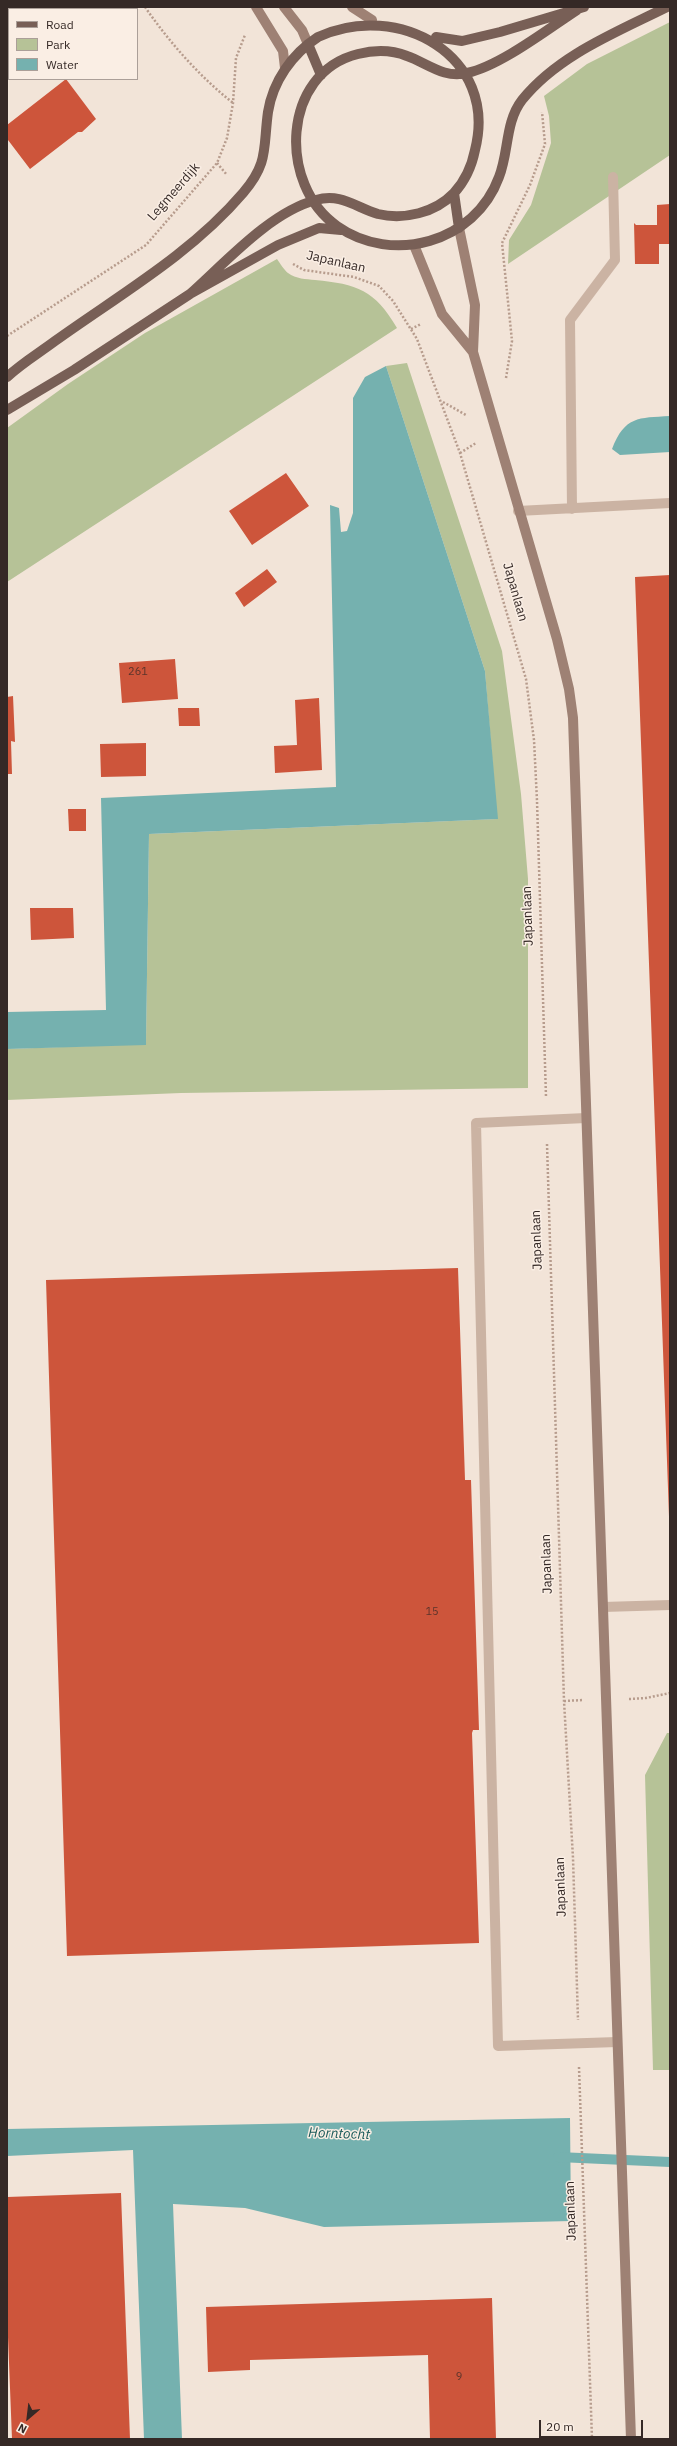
<!DOCTYPE html>
<html>
<head>
<meta charset="utf-8">
<style>
	body { margin:0 }
	#map { position:relative; width:677px; height:2446px; overflow:hidden; background:#f2e4d8; font-family:"IBM Plex Sans",sans-serif }
	canvas { display:block }
	.frame { position:absolute; inset:0; border:8px solid #352926; pointer-events:none }
	.legend { position:absolute; left:8px; top:8px; width:130px; height:72px; box-sizing:border-box; background:#faeee4; border:1px solid #ab9f98; margin:0; padding:5px 7px; list-style:none; font-size:12px; color:#352926 }
	.legend li { display:flex; align-items:center; gap:8px; height:20px }
	.legend b { width:20px; border:1px solid #ab9f98 }
	.north { position:absolute; left:8px; top:2398px; width:40px; height:40px; -webkit-text-stroke:3px #faeee4; paint-order:stroke; rotate:208deg; font-size:11px; font-weight:700; line-height:16px; text-align:center; color:#352926 }
	.north::after { content:''; display:block; margin:auto; width:14px; height:18px; background:#352926; clip-path:polygon(50% 0,100% 100%,50% 72%,0 100%) }
	.scale { position:absolute; left:539px; top:2420px; width:104px; height:18px; box-sizing:border-box; border:2px solid #352926; border-top:0; padding-left:5px; font-size:12px; line-height:14px; white-space:nowrap; color:#352926; -webkit-text-stroke:3px #faeee4; paint-order:stroke }
</style>
</head>
<body>
<div id="map">
<canvas width="677" height="2446"></canvas>
<div class="frame"></div>
<ul class="legend">
<li><b style="height:5px;background:#785f56"></b>Road</li>
<li><b style="height:11px;background:#b6c297"></b>Park</li>
<li><b style="height:11px;background:#75b1af"></b>Water</li>
</ul>
<div class="north">N</div>
<div class="scale">20 m</div>
</div>
<script>
const c = document.querySelector('canvas').getContext('2d');
c.lineJoin = 'round';
function fill(path, color) { c.fillStyle = color; c.fill(path, 'evenodd'); }
function stroke(path, color, width, dash) { c.strokeStyle = color; c.lineWidth = width; c.lineCap = dash ? 'butt' : 'round'; c.setLineDash(dash || []); c.stroke(path); }
function drawText(font, color, halo, rows, align = 'center') {
  c.font = font + ' "IBM Plex Sans",sans-serif'; c.lineWidth = 3; c.setLineDash([]); c.textBaseline = 'middle'; c.strokeStyle = halo; c.fillStyle = color; for (const [text, x, y, turn = 0] of rows) {
    c.save(); c.translate(x, y); c.rotate((+turn || 0) * Math.PI / 180); c.textAlign = isNaN(turn) ? turn : align; if (halo) c.strokeText(text, 0, 0); c.fillText(text, 0, 0); c.restore();
  }
}
fill(new Path2D(`
	M670 22V155L508 264 509 240 531 205 551 143 549 116 544 96 587 64Z
	M277 259C280 263 284 270 288 273 296 279 306 279 315 280 357 284 375 290 397 328L7 582V428L68 384 145 333Z
	M407 363 502 651 521 794 528 879V1088L181 1093 7 1100V1049L146 1044 149 834 497 819 485 671 386 366Z
	M667 1733H670V2070H653L645 1775Z`), '#b6c297');
fill(new Path2D(`
	M386 366 485 671 498 819 149 834 146 1045 7 1049V1012L106 1010 101 798 336 787 330 505 339 508 341 532 347 531 353 513V398L365 377Z
	M670 416V452L620 455 612 449C625 416 638 418 670 416Z
	M669 2107H670L669 2230Z
	M570 2118 571 2221 324 2227 245 2208 173 2204 182 2439H144L133 2150 7 2156V2129Z`), '#75b1af');
stroke(new Path2D(`
	M558 2157 670 2162`), '#75b1af', 10);
fill(new Path2D(`
	M66 79 96 119 82 132H78L30 169 8 140 7 141V125Z
	M670 204V244H659V264H635L634 223 636 225H657V205Z
	M286 473 309 506 252 545 229 511Z
	M267 569 277 582 244 607 235 593Z
	M670 575V1516H669L635 577Z
	M175 659 178 699 122 703 119 663Z
	M13 696 15 742 11 741 12 774H7V697Z
	M319 698 322 770 275 773 274 746 297 745 295 700Z
	M178 708H199L200 726H179Z
	M146 743V776L101 777 100 744Z
	M68 809H86V831H69Z
	M30 908H73L74 938 31 940Z
	M458 1268 465 1480H471L479 1730H473L472 1733 479 1943 67 1956 46 1280Z
	M121 2193 130 2439H12L7 2312V2197Z
	M492 2298 496 2439H430L428 2355 250 2360V2370L208 2372 206 2307Z`), '#cd553b');
stroke(new Path2D(`
	M145 7C170 43 199 76 233 103
	M217 163 227 175
	M293 264 304 270 354 277 379 286 393 301 417 339 460 453 526 679 534 740 537 801 546 1097
	M411 329 421 324
	M7 336 146 245 217 163 227 138 233 103 236 58 245 35
	M506 378 512 341 502 243 530 185 545 144 542 112
	M443 402 466 415
	M460 453 476 443
	M547 1144 564 1701 573 1858 578 2020
	M629 1699 646 1698 670 1693
	M564 1701 584 1700
	M579 2067 592 2439`), '#b79c8d', 2.5, [2, 2]);
stroke(new Path2D(`
	M572 509 570 320 615 260 613 177
	M518 511 670 503
	M586 1118 476 1123 498 2046 617 2042
	M603 1607 670 1605`), '#cbb3a3', 10);
stroke(new Path2D(`
	M256 7 283 51 285 68
	M284 7 302 30 308 44
	M352 7 372 20
	M459 228 475 305 473 352 557 639 569 689 573 718 631 2439
	M414 245 442 314 473 352`), '#9e8174', 10);
stroke(new Path2D(`
	M577 10C548 29 500 66 467 73 444 79 427 63 407 56 392 50 374 50 358 54 281 73 278 185 337 226 392 265 475 243 499 177 509 152 505 122 522 100 558 55 617 32 667 7
	M436 37 462 41 500 32 584 7
	M308 44 321 75
	M454 193 459 228
	M7 377C22 363 39 353 55 341 119 295 191 254 243 193 269 163 263 148 268 112 273 81 292 54 318 37 398 0 499 56 475 150 472 165 465 181 454 193 435 213 404 220 378 214 355 207 341 193 316 200 270 212 225 263 190 294
	M7 410 74 370 190 294 278 245 319 228 341 230`), '#785f56', 10);
drawText('11px', '#5b342b', null, [
	["261",138,672],
	["15",432,1612],
	["9",459,2377]
]);
drawText('13px', '#352926', '#faeee4', [
	["Legmeerdijk",174,192,-49],
	["Japanlaan",336,262,13],
	["Japanlaan",515,592,74],
	["Japanlaan",528,916,-92],
	["Japanlaan",537,1240,-92],
	["Japanlaan",547,1564,-92],
	["Japanlaan",561,1887,-92],
	["Japanlaan",571,2211,-92]
]);
drawText('italic 14px', '#195959', '#faeee4', [
	["Horntocht",339,2134,2]
]);
</script>
</body>
</html>
